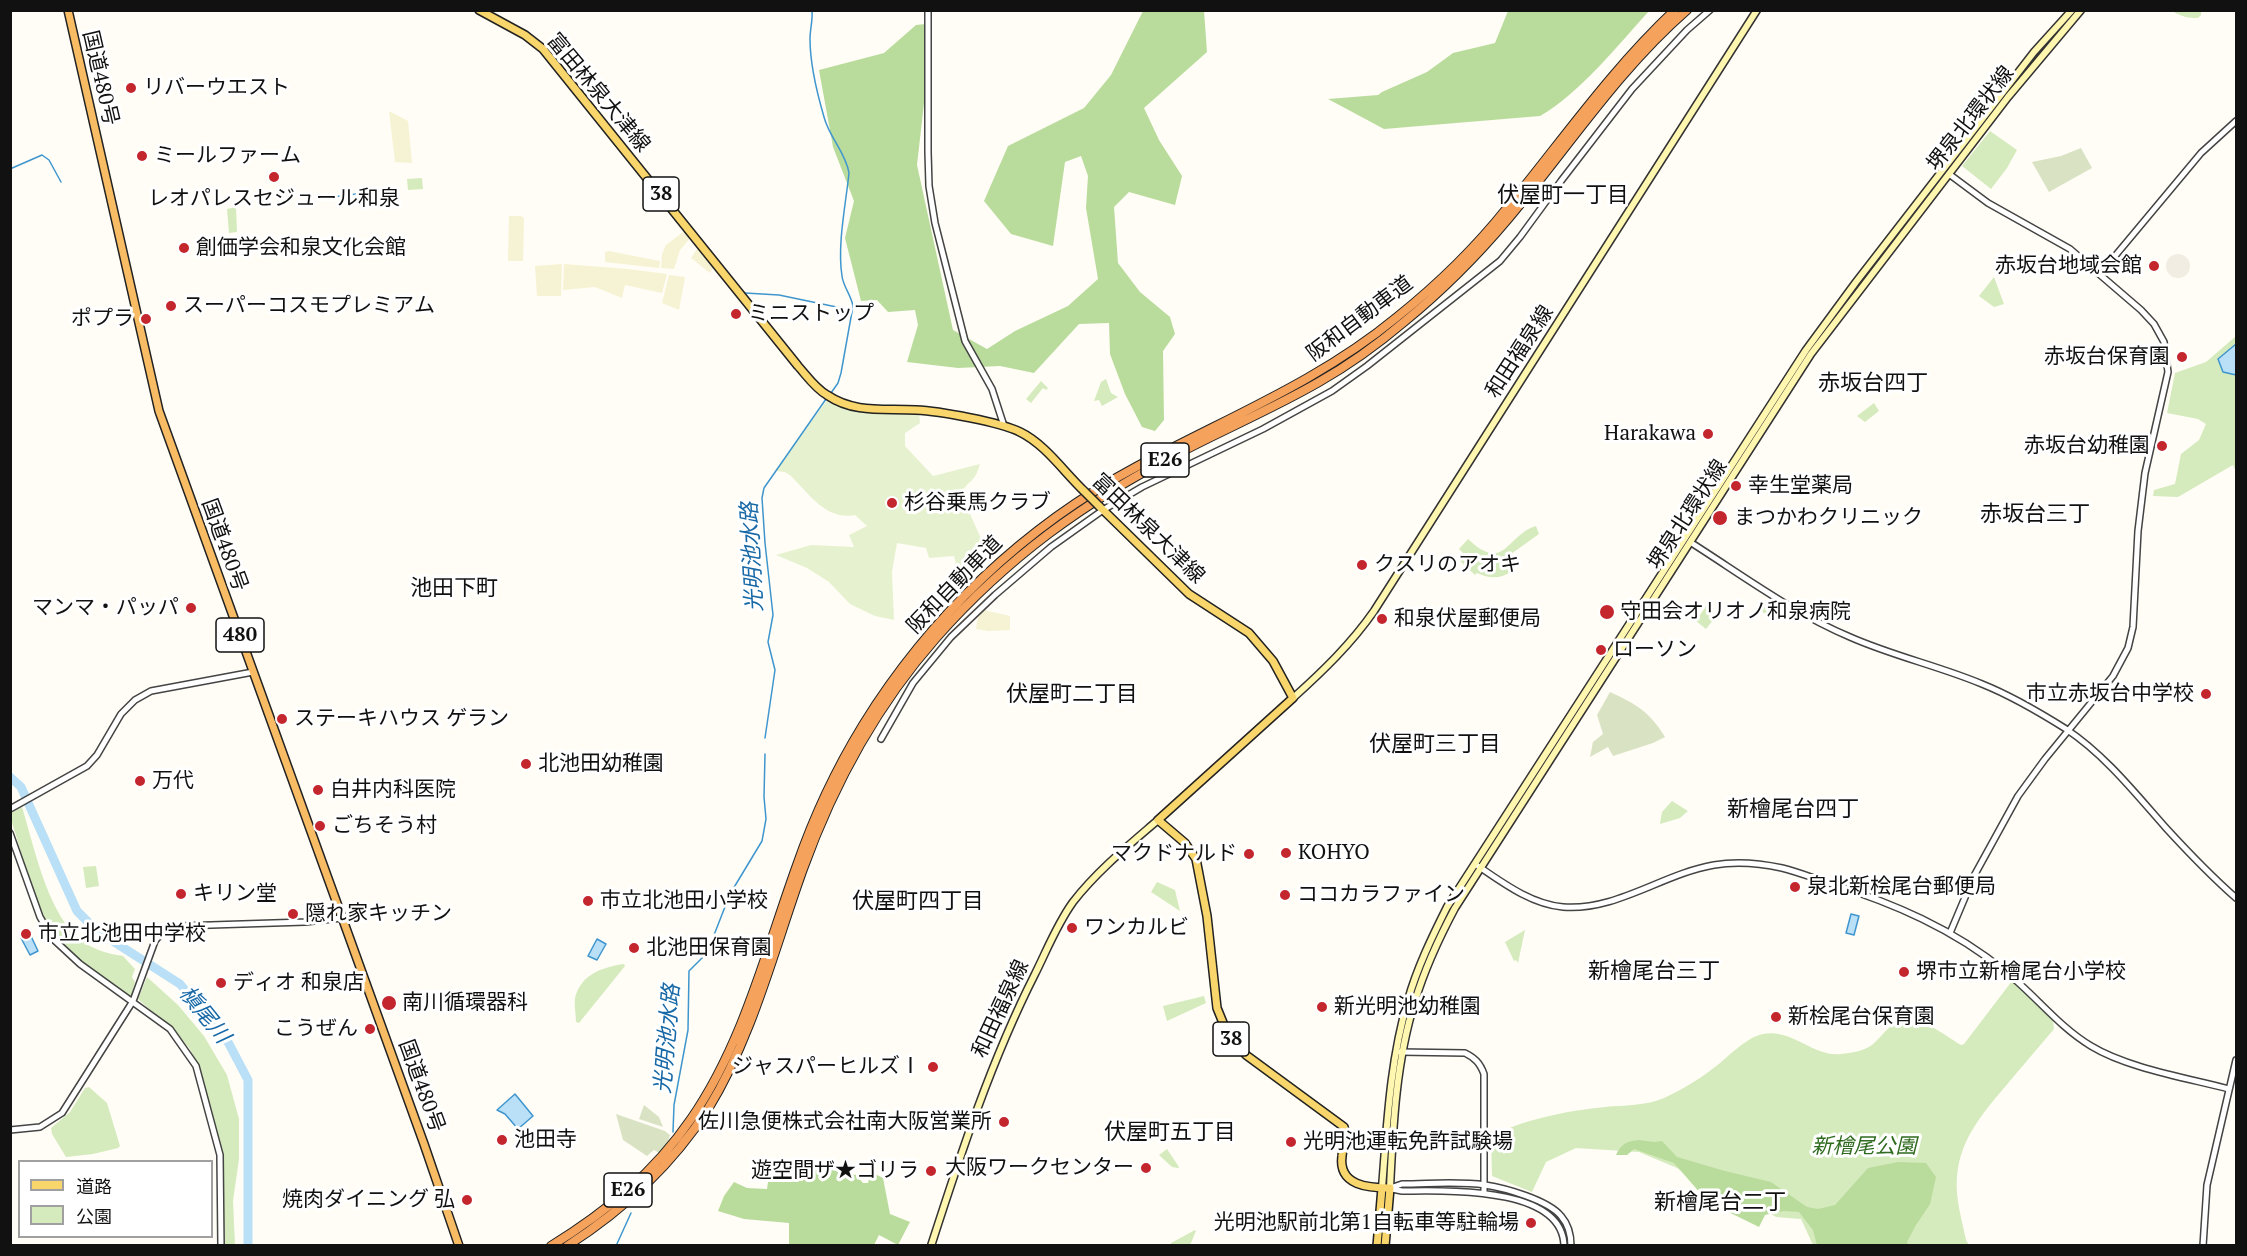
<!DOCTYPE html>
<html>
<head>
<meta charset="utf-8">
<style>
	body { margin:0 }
	#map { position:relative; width:2247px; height:1256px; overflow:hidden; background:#fffdf5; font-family:"PT Serif","Noto Sans JP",serif }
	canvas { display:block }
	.frame { position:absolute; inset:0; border:12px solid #111; pointer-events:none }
	.legend { position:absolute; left:18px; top:1160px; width:195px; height:78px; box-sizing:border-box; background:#fff; border:2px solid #a0a0a0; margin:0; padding:8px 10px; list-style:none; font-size:18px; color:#111 }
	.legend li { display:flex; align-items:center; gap:12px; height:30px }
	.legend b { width:30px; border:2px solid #a0a0a0 }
</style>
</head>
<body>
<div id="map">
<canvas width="2247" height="1256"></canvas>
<div class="frame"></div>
<ul class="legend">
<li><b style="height:8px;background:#f9d66b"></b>道路</li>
<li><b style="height:16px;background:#d5ebbd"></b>公園</li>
</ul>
</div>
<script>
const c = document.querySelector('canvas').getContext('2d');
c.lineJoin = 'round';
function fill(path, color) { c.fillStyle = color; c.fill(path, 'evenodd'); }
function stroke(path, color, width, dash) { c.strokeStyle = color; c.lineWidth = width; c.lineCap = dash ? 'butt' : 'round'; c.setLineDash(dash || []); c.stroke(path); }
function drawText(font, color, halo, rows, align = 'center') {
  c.font = font + ' "PT Serif","Noto Sans JP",serif'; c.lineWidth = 6; c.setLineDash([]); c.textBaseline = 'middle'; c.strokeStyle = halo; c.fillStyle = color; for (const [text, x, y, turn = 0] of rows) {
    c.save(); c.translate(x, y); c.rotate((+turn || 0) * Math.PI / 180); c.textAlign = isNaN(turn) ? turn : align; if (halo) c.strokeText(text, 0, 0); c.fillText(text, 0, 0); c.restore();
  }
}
fill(new Path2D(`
	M389 111 408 121 412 163 395 162Z
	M509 216H521L524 218 523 261H508Z
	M686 230 691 237 680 250 674 269 661 268 662 254 666 245Z
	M699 246 714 266 710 273 691 258Z
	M609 251 660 261 659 268 605 262V252Z
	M562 264 561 296H537L535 266Z
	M564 264 628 269 667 274 662 293 625 285 622 298 595 287 563 290Z
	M669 275 685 277 679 310 662 303Z
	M984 610 1010 616V630L988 631 976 629 978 616Z`), '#f6f3d4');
fill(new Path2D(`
	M2176 10 2201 11V15L2198 18C2189 18 2182 17 2174 12Z
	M1977 90 1990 100 1965 132 1959 128Z
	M1990 131 2017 150 2007 168 1991 189 1962 166Z
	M422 178 423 189 408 190 407 179Z
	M236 207 237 232 229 233 227 209Z
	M1994 277 2004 304 1994 307 1979 296Z
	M2236 336V472L2233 465 2178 497 2153 496 2154 490 2175 484 2181 454 2199 440 2206 424 2198 419 2167 413 2175 373 2206 362Z
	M1106 379 1111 393 1118 397 1102 406 1099 400 1094 401 1101 382Z
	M1041 381 1048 388 1046 390 1043 388 1031 403 1026 399Z
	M1874 403 1879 411 1865 422 1857 416Z
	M1760 475 1776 486 1768 494 1756 486V482Z
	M1536 526 1539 534 1504 559 1512 571C1501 579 1490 579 1477 573L1475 575 1458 559 1463 553 1459 549 1468 539C1505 574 1506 535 1536 526Z
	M1764 600 1781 608 1773 619 1758 609Z
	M1706 606 1717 615 1706 629 1696 621Z
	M1672 801 1688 811 1680 818 1660 824 1662 812Z
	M22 807C34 846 46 907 76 936 88 948 107 954 123 956L135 969 132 977 135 982 131 997C107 980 80 965 60 944 35 915 23 856 11 819L10 814Z
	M96 866 99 886 86 888 83 867Z
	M1157 882 1175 890 1180 911 1151 892Z
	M1525 930 1518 963 1516 960 1514 961 1505 942Z
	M624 964 625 966 579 1023 576 1022C576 1015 574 1005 575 998 581 974 603 967 624 964Z
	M147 977 178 1005 204 1036 227 1075 239 1119V1159L233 1201 235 1245H225L221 1144 200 1073 190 1049 178 1035 138 999Z
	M2012 981 2053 1020 2054 1029C2039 1047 2024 1064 2009 1082 1985 1111 1960 1137 1957 1177 1955 1198 1962 1220 1966 1240L1969 1245H1813L1801 1219 1776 1217 1750 1201 1707 1187 1677 1168 1639 1152 1576 1148 1546 1162 1532 1192 1492 1176 1491 1137C1519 1120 1572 1110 1605 1107 1623 1105 1647 1106 1664 1098 1679 1091 1697 1081 1711 1070 1727 1059 1744 1038 1763 1034 1792 1028 1813 1057 1841 1054 1851 1053 1864 1051 1872 1045 1883 1036 1892 1019 1908 1019 1922 1018 1948 1037 1961 1045L1964 1044Z
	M1204 996 1206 1003 1167 1021 1163 1006Z
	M89 1087 107 1103 120 1146 118 1148 93 1154 66 1157 52 1134 51 1128 70 1112 85 1088Z
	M1167 1149 1179 1167 1178 1168 1172 1167 1159 1155Z
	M1195 1230 1196 1231 1190 1245H1171V1243Z`), '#d5ebbd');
fill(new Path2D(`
	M1143 11H1204L1207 52 1144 108 1159 140 1182 176 1175 205 1129 192 1114 207 1118 263 1140 292 1170 317 1175 334 1163 351 1164 420 1155 431 1142 427 1125 394 1110 354 1109 323 1079 324 1034 373 1000 366 958 368 907 362 918 325 915 310 888 312 877 300 861 301 845 238 854 201 833 147 819 70 884 53 916 25 926 24 924 103 917 165 953 330 987 349 1015 331 1068 306 1098 279 1086 208 1088 176 1081 156 1065 162 1053 246 1011 234 984 201 1008 146 1084 108 1111 75Z
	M1508 11H1649C1620 43 1578 95 1540 116L1384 129 1328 99 1378 95 1382 92 1427 72 1453 53 1495 43Z
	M1639 1140 1654 1142 1662 1141 1677 1157 1725 1171 1771 1182 1807 1207 1818 1209 1835 1205 1868 1168 1898 1162 1926 1163 1936 1177 1930 1204 1916 1225 1907 1242 1908 1245H1817L1813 1230 1799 1212 1784 1211 1765 1215 1759 1227 1708 1202 1674 1163 1634 1149 1627 1155H1616C1621 1144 1627 1141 1639 1140Z
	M816 1167 856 1175 863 1183H868L871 1172 883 1178 890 1214 910 1222 898 1245 879 1235 874 1245H789V1223L744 1219 718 1211 724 1196 734 1182 747 1188 767 1189 769 1175Z`), '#b9dc9c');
fill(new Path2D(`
	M2081 148 2092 168 2049 192 2032 162 2061 156Z
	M1610 692C1636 704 1649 711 1665 737L1653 743 1613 756 1608 747 1590 757 1593 742 1603 734 1597 715Z
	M644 1105 659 1117 663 1127 639 1119Z
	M616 1114 665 1131 670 1135 668 1142 659 1153 654 1150 647 1156 623 1140Z`), '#d9e3c4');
fill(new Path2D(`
	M827 400 861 412 919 413 920 423 905 433V446L933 476 980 464C975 483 967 481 961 494L984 545 996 543 985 550 965 573 962 574 956 565 954 556 929 558 926 548 897 543 892 572 894 620 875 616 850 604 829 582 807 568 776 555 811 545 854 547 849 535 867 526 855 515C827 521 809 494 791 476L785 472 775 471Z`), '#e6f2cf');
fill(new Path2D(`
	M2166 266a12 12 0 1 1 24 0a12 12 0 1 1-24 0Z`), '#f1ede2');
const water = new Path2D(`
	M2236 344V375L2223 372 2218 359Z
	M1851 914 1859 916 1854 935 1846 933Z
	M30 934 38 951 30 955 21 938Z
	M597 939 606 944 597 960 588 956Z
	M515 1094 533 1116 518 1129 505 1114 497 1110Z`);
fill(water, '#b9e0f7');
stroke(water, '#3f96cf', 1.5);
stroke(new Path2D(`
	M812 10C813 20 810 29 810 39 810 64 817 93 824 117 829 137 846 153 849 173 846 203 837 245 842 276 843 286 851 295 853 306L841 373 838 383 831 393
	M10 169 42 155 49 160 61 182
	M317 199 395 189
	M745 293 779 295 851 310
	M765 738 775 670 768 642 773 615 765 543 762 498 764 488 826 399
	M673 1132 674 1105 688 1030 689 971 707 953 730 894 762 841 766 819 764 797 765 754
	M616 1246 631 1213`), '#3f96cf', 1.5);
stroke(new Path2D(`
	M10 777 21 787 77 911 97 931 180 984 228 1042 248 1080V1246`), '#b9e0f7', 9);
const tertiary = new Path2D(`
	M928 10V152L929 186 935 223 965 341 992 389 1004 426
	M1949 174 1988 203 2070 249 2141 310 2154 324 2164 342 2168 372 2145 473 2138 531 2133 627 2128 648 2113 676 2045 759 2018 796 1974 876 1950 933
	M2100 274 2201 153 2236 121
	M1690 542C1742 575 1793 613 1850 637 1893 656 1939 666 1982 684 2012 696 2039 712 2066 729 2105 755 2135 793 2166 828 2188 852 2211 876 2236 898
	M881 739 913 683 951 637 995 595 1051 547 1103 510 1142 487 1263 429 1332 391 1367 366 1500 261 1520 237 1561 181 1632 89 1687 30 1710 10
	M10 809 87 766 97 755 121 714 135 700 151 691 253 672
	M10 833 40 917 53 939 80 964 170 1029 196 1066 220 1155 221 1246
	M1478 866C1503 883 1531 904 1563 907 1617 911 1662 874 1714 865 1737 861 1759 863 1782 868 1798 872 1813 878 1829 883 1893 903 1954 929 2006 972 2035 995 2059 1027 2091 1046 2127 1068 2187 1078 2229 1089
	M1400 1052 1465 1053C1475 1058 1480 1063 1484 1074V1193
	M10 1130 40 1127 62 1113 133 1001 155 941 165 929 180 926 305 922 342 918
	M1390 1188 1402 1184C1429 1184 1458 1181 1485 1185 1505 1188 1548 1200 1561 1216 1568 1224 1571 1234 1571 1246
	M1392 1189 1402 1191C1443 1191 1563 1185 1564 1246
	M2203 1246 2207 1185 2236 1060`);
const secondary = new Path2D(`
	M1293 698C1323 671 1351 644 1374 611L1757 10
	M1382 1188C1387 1125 1390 1061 1408 1000 1417 968 1432 937 1447 907L1806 350 1856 282 2034 52 2072 10
	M1390 1188C1393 1126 1396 1061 1415 1001 1425 968 1439 938 1455 908L1811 354 2008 97 2081 10
	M931 1246C961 1153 991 1061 1035 974 1047 950 1057 924 1073 902 1097 871 1129 845 1158 820`);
const primary = new Path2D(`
	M479 10 525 35 543 49 798 366C807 376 815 388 827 395 855 414 885 408 916 410 939 411 1000 422 1020 432 1045 444 1064 472 1084 491
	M1099 506 1189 594 1249 633 1273 661 1293 698 1158 820 1185 843 1196 859 1207 916 1217 1008 1228 1035 1246 1055 1344 1127C1347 1137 1343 1145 1342 1156 1338 1186 1369 1188 1390 1188L1385 1246
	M1377 1246 1382 1188`);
const trunk = new Path2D(`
	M68 10 159 411 424 1144 459 1246`);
const motorway = new Path2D(`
	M551 1246C606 1212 654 1173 691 1119 743 1044 766 951 797 865 814 816 836 769 863 725 930 617 1024 527 1136 467 1226 418 1317 383 1397 317 1437 285 1475 248 1507 208 1562 141 1611 70 1675 10
	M567 1246C623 1210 672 1165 708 1109 753 1036 774 949 803 869 833 786 877 705 936 638 1008 557 1084 502 1181 452 1227 428 1274 408 1319 382 1349 365 1378 344 1404 322 1442 291 1476 257 1508 219 1567 149 1617 71 1687 10`);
stroke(tertiary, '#444', 8);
stroke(secondary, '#333', 9);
stroke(primary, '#222', 10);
stroke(trunk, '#222', 10);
stroke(motorway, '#222', 10);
stroke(tertiary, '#fff', 5);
stroke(secondary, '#fff6b0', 6);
stroke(primary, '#f9d66b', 7);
stroke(trunk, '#f7bc64', 7);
stroke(motorway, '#f5a25d', 8);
const primaryBridge = new Path2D(`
	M1084 491 1099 506`);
stroke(primaryBridge, '#222', 10, []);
stroke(primaryBridge, '#f9d66b', 7);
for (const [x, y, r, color] of [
	[131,88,6,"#c4262e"],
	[142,156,6,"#c4262e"],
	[274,177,6,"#c4262e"],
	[184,248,6,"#c4262e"],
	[2154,266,6,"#c4262e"],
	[171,306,6,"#c4262e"],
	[736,314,6,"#c4262e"],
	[146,319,6,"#c4262e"],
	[2182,357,6,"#c4262e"],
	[1708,434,6,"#c4262e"],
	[2162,446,6,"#c4262e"],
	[1736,486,6,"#c4262e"],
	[892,503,6,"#c4262e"],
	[1720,518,8,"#c4262e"],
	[1362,565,6,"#c4262e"],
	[191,608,6,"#c4262e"],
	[1607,612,8,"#c4262e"],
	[1382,619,6,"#c4262e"],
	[1601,650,6,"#c4262e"],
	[2206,694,6,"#c4262e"],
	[282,719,6,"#c4262e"],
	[526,764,6,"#c4262e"],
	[140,781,6,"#c4262e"],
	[318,790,6,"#c4262e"],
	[320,826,6,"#c4262e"],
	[1286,853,6,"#c4262e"],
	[1249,854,6,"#c4262e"],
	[1795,887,6,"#c4262e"],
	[181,894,6,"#c4262e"],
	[1285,895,6,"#c4262e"],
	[588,901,6,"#c4262e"],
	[293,914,6,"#c4262e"],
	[1072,928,6,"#c4262e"],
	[26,934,6,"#c4262e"],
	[634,948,6,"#c4262e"],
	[1904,972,6,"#c4262e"],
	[221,983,6,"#c4262e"],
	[389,1003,8,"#c4262e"],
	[1322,1007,6,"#c4262e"],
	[1776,1017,6,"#c4262e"],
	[370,1029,6,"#c4262e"],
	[933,1067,6,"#c4262e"],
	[1004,1122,6,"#c4262e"],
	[502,1140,6,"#c4262e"],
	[1291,1142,6,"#c4262e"],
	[1146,1168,6,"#c4262e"],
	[931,1171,6,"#c4262e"],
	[467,1200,6,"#c4262e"],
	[1531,1223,6,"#c4262e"]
]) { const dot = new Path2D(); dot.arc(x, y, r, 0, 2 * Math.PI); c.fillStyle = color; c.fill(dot); stroke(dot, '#fff', 2); }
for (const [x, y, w] of [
	[661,194,36],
	[1165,460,48],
	[240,635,48],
	[1231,1039,36],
	[628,1190,48]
]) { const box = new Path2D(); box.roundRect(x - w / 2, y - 17, w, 34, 4.5); c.fillStyle = '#fff'; c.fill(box); stroke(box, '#111', 1.5); }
drawText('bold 20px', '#111', null, [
	["38",661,194],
	["E26",1165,460],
	["480",240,635],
	["38",1231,1039],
	["E26",628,1190]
]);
drawText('21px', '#111', '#fff', [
	["国道480号",100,78,77],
	["富田林泉大津線",598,93,50],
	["堺泉北環状線",1971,119,-52],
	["阪和自動車道",1360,319,-37],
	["和田福泉線",1520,352,-57],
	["堺泉北環状線",1688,515,-57],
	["富田林泉大津線",1148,529,44],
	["国道480号",224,545,70],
	["阪和自動車道",955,585,-46],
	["和田福泉線",1001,1009,-65],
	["国道480号",421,1086,70]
]);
drawText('21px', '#111', '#fff', [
	["リバーウエスト",143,88],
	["ミールファーム",154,156],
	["レオパレスセジュール和泉",274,199,"center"],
	["創価学会和泉文化会館",196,248],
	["赤坂台地域会館",2142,266,"right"],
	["スーパーコスモプレミアム",183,306],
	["ミニストップ",748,314],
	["ポプラ",134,319,"right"],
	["赤坂台保育園",2170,357,"right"],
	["Harakawa",1696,434,"right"],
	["赤坂台幼稚園",2150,446,"right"],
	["幸生堂薬局",1748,486],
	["杉谷乗馬クラブ",904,503],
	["まつかわクリニック",1734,518],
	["クスリのアオキ",1374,565],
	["マンマ・パッパ",179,608,"right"],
	["守田会オリオノ和泉病院",1620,612],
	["和泉伏屋郵便局",1394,619],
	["ローソン",1613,650],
	["市立赤坂台中学校",2194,694,"right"],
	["ステーキハウス ゲラン",294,719],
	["北池田幼稚園",538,764],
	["万代",152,781],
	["白井内科医院",330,790],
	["ごちそう村",332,826],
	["KOHYO",1298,853],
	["マクドナルド",1237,854,"right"],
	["泉北新桧尾台郵便局",1807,887],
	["キリン堂",193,894],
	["ココカラファイン",1297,895],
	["市立北池田小学校",600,901],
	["隠れ家キッチン",305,914],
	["ワンカルビ",1084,928],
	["市立北池田中学校",38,934],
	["北池田保育園",646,948],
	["堺市立新檜尾台小学校",1916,972],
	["ディオ 和泉店",233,983],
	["南川循環器科",402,1003],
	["新光明池幼稚園",1334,1007],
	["新桧尾台保育園",1788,1017],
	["こうぜん",358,1029,"right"],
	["ジャスパーヒルズⅠ",921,1067,"right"],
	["佐川急便株式会社南大阪営業所",992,1122,"right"],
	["池田寺",514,1140],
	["光明池運転免許試験場",1303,1142],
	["大阪ワークセンター",1134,1168,"right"],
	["遊空間ザ★ゴリラ",919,1171,"right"],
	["焼肉ダイニング 弘",455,1200,"right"],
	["光明池駅前北第1自転車等駐輪場",1519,1223,"right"]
], 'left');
drawText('italic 21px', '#2f6b1f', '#fff', [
	["新檜尾公園",1864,1147]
]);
drawText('22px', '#111', '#fff', [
	["伏屋町一丁目",1563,196],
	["赤坂台四丁",1873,384],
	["赤坂台三丁",2035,515],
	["池田下町",454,589],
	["伏屋町二丁目",1072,695],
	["伏屋町三丁目",1435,745],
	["新檜尾台四丁",1793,810],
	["伏屋町四丁目",918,902],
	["新檜尾台三丁",1654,972],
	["伏屋町五丁目",1170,1133],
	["新檜尾台二丁",1720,1203]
]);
drawText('italic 22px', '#1768a6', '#fff', [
	["光明池水路",753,557,-93],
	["槇尾川",204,1015,51],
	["光明池水路",668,1039,-85]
]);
</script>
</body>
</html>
